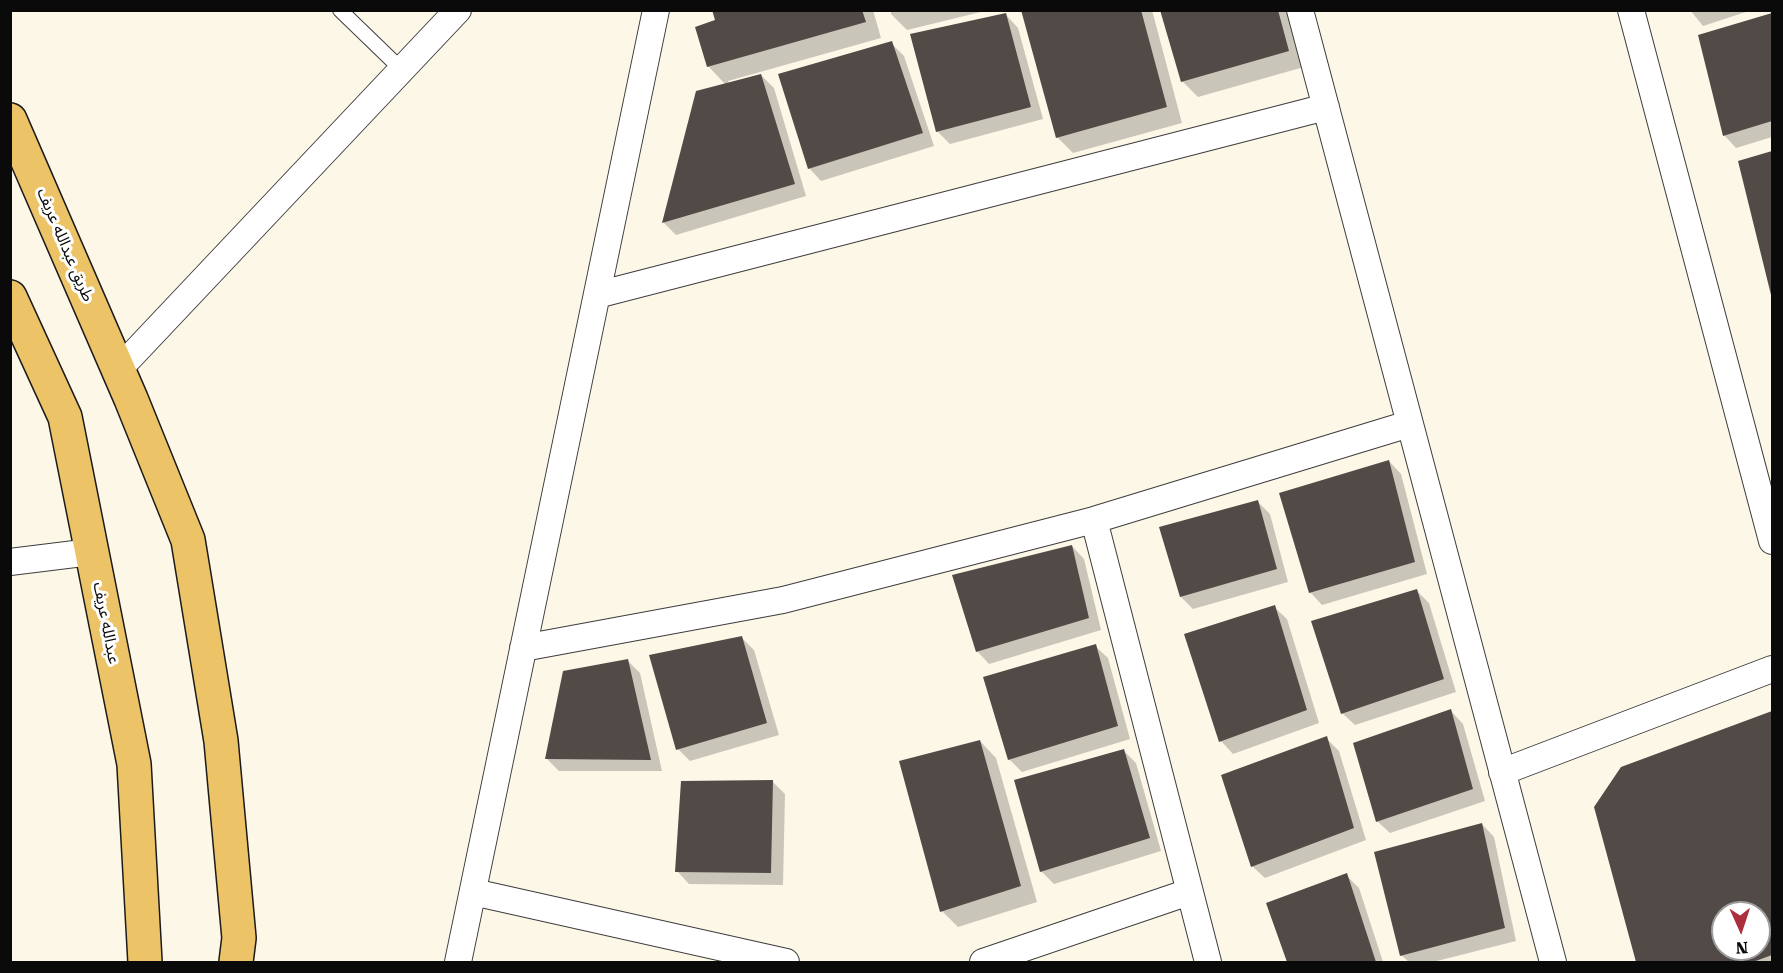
<!DOCTYPE html>
<html>
<head>
<meta charset="utf-8">
<style>
	body { margin:0 }
	#map { position:relative; width:1783px; height:973px; overflow:hidden; background:#fdf7e8; font-family:"Roboto Serif",serif }
	canvas { display:block }
	.frame { position:absolute; inset:0; border:12px solid #0a0a0a; pointer-events:none }
	.north { position:absolute; left:1711px; top:901px; width:60px; height:60px; box-sizing:border-box; background:#fff; border:2px solid #9d9d9d; border-radius:50%; rotate:177deg; font-size:16px; font-weight:700; line-height:24px; text-align:center; color:#0a0a0a }
	.north::after { content:''; display:block; margin:auto; width:21px; height:27px; background:#ac2f3e; clip-path:polygon(50% 0,100% 100%,50% 72%,0 100%) }
</style>
</head>
<body>
<div id="map">
<canvas width="1783" height="973"></canvas>
<div class="frame"></div>
<div class="north">N</div>
</div>
<script>
const c = document.querySelector('canvas').getContext('2d');
c.lineJoin = 'round';
function fill(path, color) { c.fillStyle = color; c.fill(path, 'evenodd'); }
function stroke(path, color, width, dash) { c.strokeStyle = color; c.lineWidth = width; c.lineCap = dash ? 'butt' : 'round'; c.setLineDash(dash || []); c.stroke(path); }
function drawText(font, color, halo, rows, align = 'center') {
  c.font = font + ' "Roboto Serif","Noto Sans Arabic",serif'; c.lineWidth = 6; c.setLineDash([]); c.textBaseline = 'middle'; c.strokeStyle = halo; c.fillStyle = color; for (const [text, x, y, turn = 0] of rows) {
    c.save(); c.translate(x, y); c.rotate((+turn || 0) * Math.PI / 180); c.textAlign = isNaN(turn) ? turn : align; if (halo) c.strokeText(text, 0, 0); c.fillText(text, 0, 0); c.restore();
  }
}
fill(new Path2D(`
	M714 10H873L881 38 728 81 729 84 761 75 774 88 806 196 676 235 664 223 697 92 726 85 708 66 717 21Z
	M891 10H989L907 30 891 14Z
	M1026 10H1152L1182 123 1073 153 1057 137Z
	M1162 10H1289L1304 67 1198 97 1182 81Z
	M1690 10H1752L1703 26Z
	M1006 15 1018 28 1043 119 950 144 937 131Z
	M1772 15V137L1736 148 1724 135 1700 36Z
	M891 43 904 56 934 146 821 181 809 168Z
	M1772 152V296L1740 162Z
	M1389 461 1401 474 1427 574 1322 605 1310 592Z
	M1257 501 1270 514 1288 582 1193 609 1181 597Z
	M1072 546 1084 559 1101 630 989 664 977 651Z
	M1416 590 1429 603 1456 692 1355 725 1342 713Z
	M1274 607 1287 619 1319 723 1233 754 1221 741Z
	M742 638 754 650 779 735 690 761 678 749Z
	M1095 646 1108 658 1130 739 1022 772 1009 759Z
	M627 660 640 673 662 771H559L546 758Z
	M1451 711 1463 724 1485 801 1390 833 1377 821Z
	M1772 713V962H1637L1595 807 1622 768ZM1723 913H1759V949H1723Z
	M1326 738 1339 751 1366 840 1265 878 1252 866Z
	M980 741 996 758 1037 902 958 927 942 911Z
	M1124 751 1136 763 1161 851 1054 884 1041 871Z
	M772 781 785 794 783 885 689 884 677 871Z
	M1482 824 1494 837 1516 941 1433 962H1409L1401 955Z
	M1346 875 1359 888 1383 962H1289L1268 904Z`), '#0003');
fill(new Path2D(`
	M712 10H862L866 22 707 67 695 27 715 20Z
	M1021 10H1141L1167 107 1056 138Z
	M1160 10H1278L1289 51 1181 82Z
	M1006 13 1031 107 936 132 910 34Z
	M1772 13V121L1723 136 1698 35Z
	M892 41 923 133 808 169 778 74Z
	M761 74 795 184 662 223 696 91Z
	M1772 151V299L1738 161Z
	M1389 460 1415 562 1309 593 1279 493Z
	M1258 500 1277 569 1180 597 1159 527Z
	M1072 545 1089 618 976 652 952 575Z
	M1417 589 1444 679 1341 714 1311 621Z
	M1275 605 1307 710 1219 742 1184 634Z
	M742 636 767 723 676 750 649 655Z
	M1096 644 1118 726 1008 760 983 677Z
	M628 659 651 760 545 759 563 671Z
	M1451 709 1473 789 1376 822 1353 743Z
	M1772 711V955L1753 962H1636L1594 807 1621 767ZM1723 913H1759V949H1723Z
	M1327 736 1354 828 1251 867 1221 775Z
	M980 740 1021 886 940 912 899 761Z
	M1124 749 1150 838 1040 872 1014 780Z
	M773 780 771 873 675 872 681 781Z
	M1482 823 1505 928 1400 956 1374 852Z
	M1347 873 1376 962H1287L1266 903Z`), '#514a47');
const service = new Path2D(`
	M340 10 402 70`);
const minor = new Path2D(`
	M1300 10 1553 962
	M1631 10 1772 541
	M597 295 1326 107
	M119 369 458 10
	M1094 520 1208 962
	M10 562 91 552
	M523 648 783 600 1094 520 1409 424
	M1502 772 1772 669
	M473 892 786 962
	M458 962 656 10
	M983 962 1189 892`);
const primary = new Path2D(`
	M10 120 131 399 188 540 221 741 239 938 236 962
	M10 297 65 417 134 764 145 962`);
stroke(service, '#3d3d3d', 16);
stroke(minor, '#3d3d3d', 28);
stroke(primary, '#1b1b1b', 36);
stroke(service, '#fff', 14);
stroke(minor, '#fff', 26);
stroke(primary, '#edc368', 33);
drawText('16px', '#0a0a0a', '#fff', [
	["طريق عبدالله عريف",65,245,67],
	["عبدالله عريف",106,623,79]
]);
</script>
</body>
</html>
